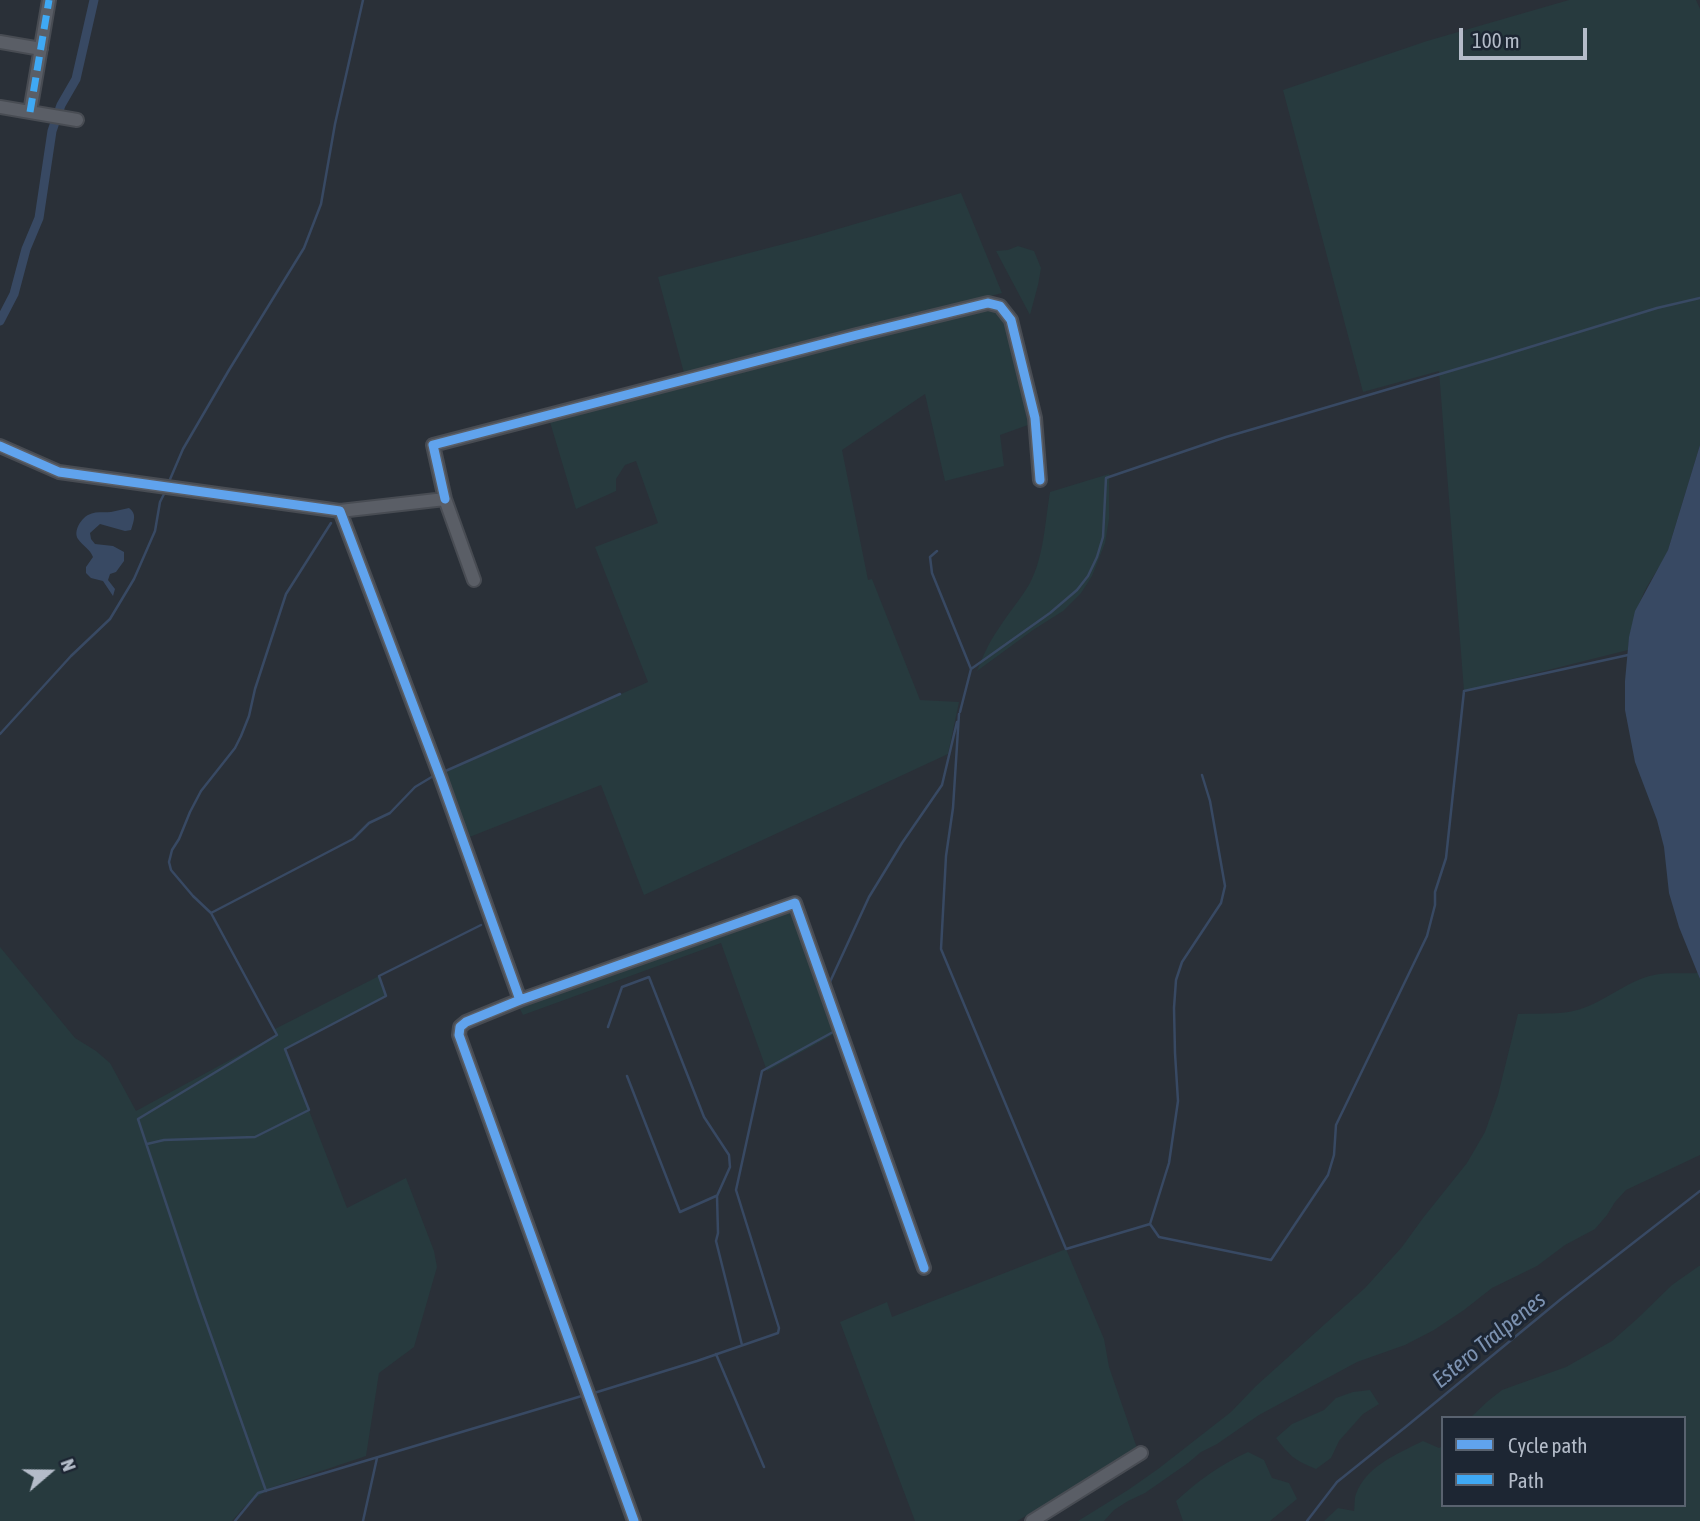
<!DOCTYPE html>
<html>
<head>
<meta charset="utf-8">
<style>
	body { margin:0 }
	#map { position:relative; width:1700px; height:1521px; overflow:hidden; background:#2a3038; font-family:"Asap Condensed",sans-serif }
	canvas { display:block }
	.legend { position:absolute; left:1441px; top:1416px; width:245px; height:91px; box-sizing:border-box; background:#1d2633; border:2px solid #59626f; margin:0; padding:9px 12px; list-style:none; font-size:21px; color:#b4bcc9 }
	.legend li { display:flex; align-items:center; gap:14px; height:35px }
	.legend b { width:35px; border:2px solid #59626f }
	.north { position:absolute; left:14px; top:1437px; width:70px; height:70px; -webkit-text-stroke:5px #1d2633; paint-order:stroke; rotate:70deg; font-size:19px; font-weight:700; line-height:28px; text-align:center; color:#b4bcc9 }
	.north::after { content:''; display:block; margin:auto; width:24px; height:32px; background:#b4bcc9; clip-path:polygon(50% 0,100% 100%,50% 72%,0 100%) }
	.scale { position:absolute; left:1459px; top:28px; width:128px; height:32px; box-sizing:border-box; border:4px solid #b4bcc9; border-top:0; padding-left:9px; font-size:21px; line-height:24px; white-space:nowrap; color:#b4bcc9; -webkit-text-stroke:5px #1d2633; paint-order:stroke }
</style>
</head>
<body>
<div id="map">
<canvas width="1700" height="1521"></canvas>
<ul class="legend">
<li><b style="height:9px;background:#60a3ed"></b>Cycle path</li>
<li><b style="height:9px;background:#3fa9f5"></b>Path</li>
</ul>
<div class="north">N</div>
<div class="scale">100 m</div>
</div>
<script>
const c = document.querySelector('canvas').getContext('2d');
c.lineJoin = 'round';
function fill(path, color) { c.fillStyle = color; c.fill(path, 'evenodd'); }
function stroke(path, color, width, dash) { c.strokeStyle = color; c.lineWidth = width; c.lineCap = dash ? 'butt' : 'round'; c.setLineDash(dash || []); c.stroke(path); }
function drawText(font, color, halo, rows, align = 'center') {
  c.font = font + ' "Asap Condensed",sans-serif'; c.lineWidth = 6; c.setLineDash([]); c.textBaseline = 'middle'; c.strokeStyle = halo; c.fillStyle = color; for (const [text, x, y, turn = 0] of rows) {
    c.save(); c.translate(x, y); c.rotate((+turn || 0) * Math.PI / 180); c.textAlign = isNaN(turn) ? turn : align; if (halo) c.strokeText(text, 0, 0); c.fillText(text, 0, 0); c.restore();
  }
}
fill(new Path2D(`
	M1569 0H1696L1700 9V445L1668 550C1663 562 1655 573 1648 585 1639 600 1629 632 1628 650L1464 691 1439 371 1363 392 1283 90 1427 41Z
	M961 193 1002 293 850 334 684 373 658 277 814 236Z
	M1018 246 1034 251 1041 268 1038 285 1030 315 996 251 1008 250Z
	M987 307 997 310 1010 327 1028 425 1000 435 1004 466 945 481 925 394 842 450 868 580 872 579 920 700 959 702 948 754 644 895 601 785 467 838 444 773 648 682 595 547 658 523 636 461 625 465 616 479V491L576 509 550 422Z
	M1109 474V519L1105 543 1092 576 1081 593 1063 611 1033 630 977 671C983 656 989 642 999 628 1009 612 1021 599 1030 583 1044 556 1045 522 1050 492Z
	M794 909 836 1033 767 1071 721 943 523 1015 518 1005Z
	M0 947 75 1038 96 1051 110 1063 136 1111 276 1035 273 1030 379 976 386 996 285 1049 347 1208 406 1178 434 1251 437 1267 414 1347 379 1373 366 1456 270 1488 244 1507 232 1521H0Z
	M1698 973 1700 979V1155L1626 1190 1615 1202 1607 1215 1595 1229 1565 1245 1537 1266 1492 1288 1464 1310 1434 1330 1405 1345 1357 1362 1259 1415 1217 1444 1201 1452 1188 1463 1145 1493 1128 1501 1114 1510 1104 1521H1078L1128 1490 1158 1469 1231 1412 1256 1386 1365 1288 1402 1247 1423 1218 1467 1163 1485 1132 1498 1095 1518 1014C1536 1013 1556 1015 1573 1011 1602 1005 1625 981 1654 975 1668 972 1684 974 1698 973Z
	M1066 1249 1104 1339 1109 1367 1138 1451 1017 1521H915L840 1322 887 1302 892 1317Z
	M1699 1266H1700V1521H1324L1338 1508 1354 1511C1355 1506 1354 1499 1356 1494 1366 1466 1399 1453 1423 1441L1439 1448 1443 1446V1505H1684V1418H1470L1488 1401 1502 1390 1566 1367 1612 1341 1637 1319 1672 1285Z
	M1370 1390 1379 1404 1363 1414 1339 1441 1331 1458 1316 1469C1294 1460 1290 1456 1276 1438L1292 1424 1324 1410 1336 1398 1353 1392Z
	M1248 1452 1264 1460 1272 1478 1289 1483 1297 1499 1270 1521H1183L1176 1501C1198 1481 1221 1464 1248 1452Z`), '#273a3e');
fill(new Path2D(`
	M1700 445V979L1679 927 1669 893 1664 847 1657 820 1635 762 1625 710V681L1629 637 1635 611 1668 550Z
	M129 508C137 514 134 520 131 530L125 531 100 524 90 533 91 539 95 544 113 546 124 552V561L116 572 110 574 108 580 115 589 113 596 103 581 91 578 86 573V567L93 557C90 549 83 546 78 539 73 531 81 519 88 515 95 511 104 513 111 512 117 511 123 509 129 508Z`), '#384963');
stroke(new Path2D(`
	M168 484 183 449 229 370 304 248 321 204 335 124 363 0
	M937 551 930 557 932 573 971 669
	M960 712 971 669 1050 613 1077 590 1088 576 1097 557 1103 537 1106 478 1226 437 1491 359 1657 308 1700 298
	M959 714 953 808 946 856 941 949 1066 1249 1150 1224 1159 1237 1271 1260 1328 1175 1334 1155 1336 1125 1427 936 1435 905V892L1446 858 1464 691 1628 655
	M0 734 71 656 110 619 134 579 155 531 160 502 166 490
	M441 773 620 694
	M211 913 193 896 171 870 169 862 172 850 179 839 190 812 201 791 235 748 241 736 249 716 255 689 286 594 331 523
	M829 984 869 897 902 843 942 785 957 722
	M608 1027 622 987 649 977 704 1117 729 1155 730 1167 717 1196 718 1233 716 1241 742 1345
	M627 1076 680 1212 716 1196
	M147 1144 164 1140 255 1137 309 1110 285 1049 386 996 379 976 481 925
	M1150 1224 1169 1163 1178 1101 1175 1053 1174 1008 1176 980 1182 962 1221 903 1225 886 1210 801 1202 775
	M716 1354 764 1467
	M594 1393 697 1361 778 1333 779 1328 736 1190 762 1071 833 1032
	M266 1491 198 1299 138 1119 277 1035 211 913 353 839 369 823 390 813 415 787 435 775
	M235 1521 258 1493 585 1395
	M363 1521 377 1458
	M1307 1521 1337 1482 1408 1425 1561 1299 1700 1191`), '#384963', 2.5);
stroke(new Path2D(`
	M0 321 14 294 26 249 39 218 52 131 61 105 76 79 94 0`), '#384963', 9);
const minor = new Path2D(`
	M0 42 41 49
	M0 107 77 120
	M30 112 49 0
	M0 446 59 472 340 511 441 779 520 1000 795 903 924 1268
	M445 499 433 445 857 335 988 303 1000 306 1011 320 1035 418 1040 480
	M340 511 445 499 474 580
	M520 1000 466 1022 460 1027 459 1035 634 1521
	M1032 1521 1141 1453`);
stroke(minor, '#484c53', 16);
stroke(minor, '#5a5e66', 12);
stroke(new Path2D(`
	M30 112 49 0`), '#3fa9f5', 7, [14, 7]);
stroke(new Path2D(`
	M0 446 59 472 340 511 441 779 520 1000 795 903 924 1268
	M445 499 433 445 857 335 988 303 1000 306 1011 320 1035 418 1040 480
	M520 1000 466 1022 460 1027 459 1035 634 1521`), '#60a3ed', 9);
drawText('italic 23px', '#7c92b1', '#1d2633', [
	["Estero Tralpenes",1489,1340,-39]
]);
</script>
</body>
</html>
